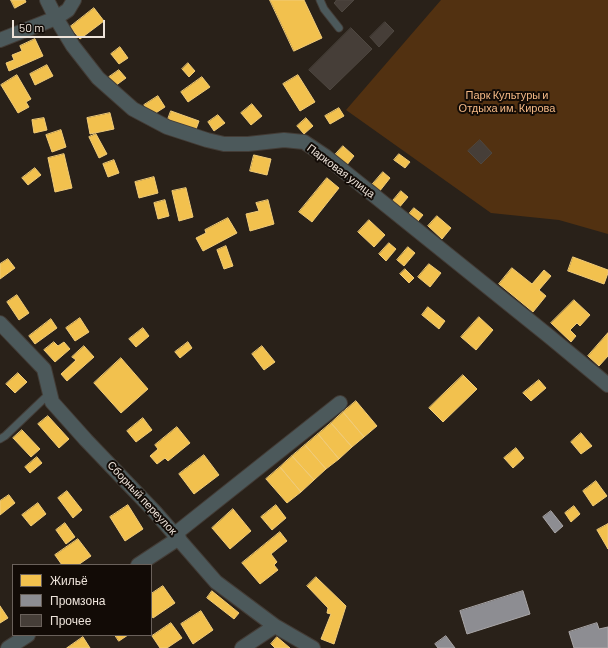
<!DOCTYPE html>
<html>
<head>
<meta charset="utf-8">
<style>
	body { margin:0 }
	#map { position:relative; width:608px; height:648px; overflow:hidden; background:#292119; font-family:Barlow,sans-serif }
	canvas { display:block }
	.legend { position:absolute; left:12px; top:564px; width:140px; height:72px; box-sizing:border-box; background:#120b06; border:1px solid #6a615b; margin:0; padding:5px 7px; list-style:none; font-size:12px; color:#ede3da }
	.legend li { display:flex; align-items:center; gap:8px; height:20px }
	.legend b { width:20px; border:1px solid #6a615b }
	.scale { position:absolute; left:12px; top:20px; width:93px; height:18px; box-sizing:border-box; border:2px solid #ede3da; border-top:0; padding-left:5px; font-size:12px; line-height:14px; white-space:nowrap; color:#ede3da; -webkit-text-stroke:3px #120b06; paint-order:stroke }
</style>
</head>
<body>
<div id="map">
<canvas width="608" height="648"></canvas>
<ul class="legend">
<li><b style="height:11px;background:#f2c14e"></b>Жильё</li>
<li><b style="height:11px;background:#8d8d92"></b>Промзона</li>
<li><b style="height:11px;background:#463e38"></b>Прочее</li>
</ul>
<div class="scale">50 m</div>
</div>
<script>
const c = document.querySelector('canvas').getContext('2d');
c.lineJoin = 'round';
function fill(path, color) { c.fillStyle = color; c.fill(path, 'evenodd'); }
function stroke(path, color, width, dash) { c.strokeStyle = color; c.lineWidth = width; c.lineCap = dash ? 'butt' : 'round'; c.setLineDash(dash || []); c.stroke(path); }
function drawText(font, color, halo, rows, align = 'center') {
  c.font = font + ' Barlow,sans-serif'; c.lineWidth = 4; c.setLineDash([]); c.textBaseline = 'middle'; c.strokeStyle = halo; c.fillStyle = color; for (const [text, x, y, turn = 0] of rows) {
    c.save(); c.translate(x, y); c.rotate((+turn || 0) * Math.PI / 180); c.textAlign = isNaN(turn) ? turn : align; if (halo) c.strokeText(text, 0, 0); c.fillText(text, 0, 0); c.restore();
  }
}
fill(new Path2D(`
	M441 0H608V234L559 220 491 213 346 110Z`), '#523111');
const homes = new Path2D(`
	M11 0H25L26 2 15 8Z
	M270 0H304L322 38 294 51Z
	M94 8 104 21 80 39 70 27Z
	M35 39 43 56 9 71 6 63 14 60 12 55 22 51 20 46Z
	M120 47 128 58 119 64 111 54Z
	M188 63 195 71 189 77 182 69Z
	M47 65 53 76 35 85 30 74Z
	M119 70 126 78 115 86 109 77Z
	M17 75 31 99 26 102 29 107 18 113 1 85Z
	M298 75 315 102 300 111 283 84Z
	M202 77 210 87 188 102 181 92Z
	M158 96 165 107 151 116 144 105Z
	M252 104 262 116 251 125 241 113Z
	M339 108 344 116 330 124 325 116Z
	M171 111 199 121 195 132 167 122Z
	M110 113 114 129 90 134 87 118Z
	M218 115 225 123 214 131 208 122Z
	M44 118 47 130 34 133 32 120Z
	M306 118 313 126 304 134 297 126Z
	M61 130 66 147 52 152 46 135Z
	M96 134 107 154 99 158 89 137Z
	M343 146 354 156 346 166 334 156Z
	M64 154 72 188 55 192 48 158Z
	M399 154 410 162 405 168 394 160Z
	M254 155 271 159 267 175 250 171Z
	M114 160 119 173 108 177 103 164Z
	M35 168 41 175 28 185 22 178Z
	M383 172 390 178 379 192 371 186Z
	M154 177 158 193 139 198 135 182Z
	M327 178 339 188 312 222 299 212Z
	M186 188 193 217 179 221 172 191Z
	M401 191 408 197 398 209 391 203Z
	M165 200 169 216 158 219 154 203Z
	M268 200 274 224 250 231 246 214 259 211 256 203Z
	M414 208 423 215 418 221 409 214Z
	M437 216 451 228 442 239 428 226Z
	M228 218 237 233 203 251 196 238 206 233 205 230Z
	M369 220 385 235 374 247 358 232Z
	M389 243 396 249 386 261 379 254Z
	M226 246 233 266 224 269 217 250Z
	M408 247 415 253 404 266 397 260Z
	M573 257 608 270V273L604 284 568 271Z
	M8 259 15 268 0 279V264Z
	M429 264 441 273 430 287 418 277Z
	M512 268 532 284 544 270 551 276 539 290 546 296 533 312 499 284Z
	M405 269 414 278 409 283 400 274Z
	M17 295 29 313 19 320 7 302Z
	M574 300 590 315 580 326 577 323 570 330 576 336 571 342 551 323Z
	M428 307 445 321 439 329 422 315Z
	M479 317 493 330 476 350 461 337Z
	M80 318 89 332 75 341 66 328Z
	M51 319 57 328 35 344 29 336Z
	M143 328 149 336 136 347 129 339Z
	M608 333V356L599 366 588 356Z
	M54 342 58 346 64 342 70 349 55 362 44 350Z
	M188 342 192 348 180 358 175 352Z
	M84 346 94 357 67 381 61 374 76 360 72 357Z
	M262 346 275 362 264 370 252 354Z
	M121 358 148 389 121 413 94 383Z
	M18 373 27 382 15 393 6 384Z
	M463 375 477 389 443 422 429 408Z
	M539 380 546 388 531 401 523 393Z
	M356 401 377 426 364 437 343 412Z
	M343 412 364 437 352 447 331 423Z
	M48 416 69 439 59 448 38 424Z
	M143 418 152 430 136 442 127 431Z
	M331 423 352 447 339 459 318 434Z
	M177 427 190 443 168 461 165 458 157 464 150 456 158 449 155 445Z
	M22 430 40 449 31 457 13 438Z
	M581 433 592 446 581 454 571 442Z
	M318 434 339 459 326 469 305 445Z
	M305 445 326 469 314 480 292 456Z
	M516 448 524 458 513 468 504 458Z
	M204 455 219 475 194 494 179 474Z
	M292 456 314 480 301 492 280 467Z
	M37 457 42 463 30 473 25 467Z
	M280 467 301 492 287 503 266 479Z
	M596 481 607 496 593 506 583 491Z
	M67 491 82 510 73 518 58 498Z
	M9 495 15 503 0 515V501Z
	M38 503 46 514 31 526 22 515Z
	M128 505 143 529 125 541 110 517Z
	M276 505 286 518 272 530 261 517Z
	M574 506 580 514 571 522 565 513Z
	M233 509 251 531 230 549 212 528Z
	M65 523 75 537 66 544 56 530Z
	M608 524V549L597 530Z
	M280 532 287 541 271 554 277 562 274 565 278 570 260 584 242 563Z
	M78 539 91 556 78 565H62L55 555Z
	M316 577 346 606 334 644 321 639 331 614 327 613 328 608 307 586Z
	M163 586 175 603 153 618 151 615V594Z
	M212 591 239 613 234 619 207 598Z
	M0 606 8 618 0 623Z
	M201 611 213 630 193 644 181 624Z
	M171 623 182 638 167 648H160L152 636Z
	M115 635H128L119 641Z
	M83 637 90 648H67Z
	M277 637 290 648H275L271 644Z`);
fill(homes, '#f2c14e');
stroke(homes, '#f0cb78', 1);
const industry = new Path2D(`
	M551 511 563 526 555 533 543 517Z
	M523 591 530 614 467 634 460 611Z
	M597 623 599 629 608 627V648H574L569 632Z
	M446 636 455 648H438L435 644Z`);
fill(industry, '#8d8d92');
stroke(industry, '#aaa7a8', 1);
const building = new Path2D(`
	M336 0H354L342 12 334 3 336 1Z
	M385 22 394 31 379 47 370 37Z
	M351 28 372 49 330 90 309 70Z
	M480 140 492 153 481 164 468 151Z`);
fill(building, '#463e38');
stroke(building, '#4e4740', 1);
const lane = new Path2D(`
	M320 0 324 9 339 28
	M0 439 5 436 50 393`);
const street = new Path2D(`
	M47 0 56 18 73 46 98 78 133 109 167 127 207 140 224 144H248L284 140 304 142 325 156 550 337 608 385
	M0 40 56 18 68 10 74 0
	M0 323 44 369 52 402 86 440 155 512 216 582 275 626 313 648
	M175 534 340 403
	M138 565 179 538
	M8 648 28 635
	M242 648 275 626`);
stroke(lane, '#433c36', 9);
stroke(street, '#433c36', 16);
stroke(lane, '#4c595b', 7);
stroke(street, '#4c595b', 14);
drawText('11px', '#f3b885', '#120b06', [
	["Парк Культуры и",507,95],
	["Отдыха им. Кирова",507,108]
]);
drawText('11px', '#ede3da', '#120b06', [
	["Парковая улица",341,171,37],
	["Сборный переулок",142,498,47]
]);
</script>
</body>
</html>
